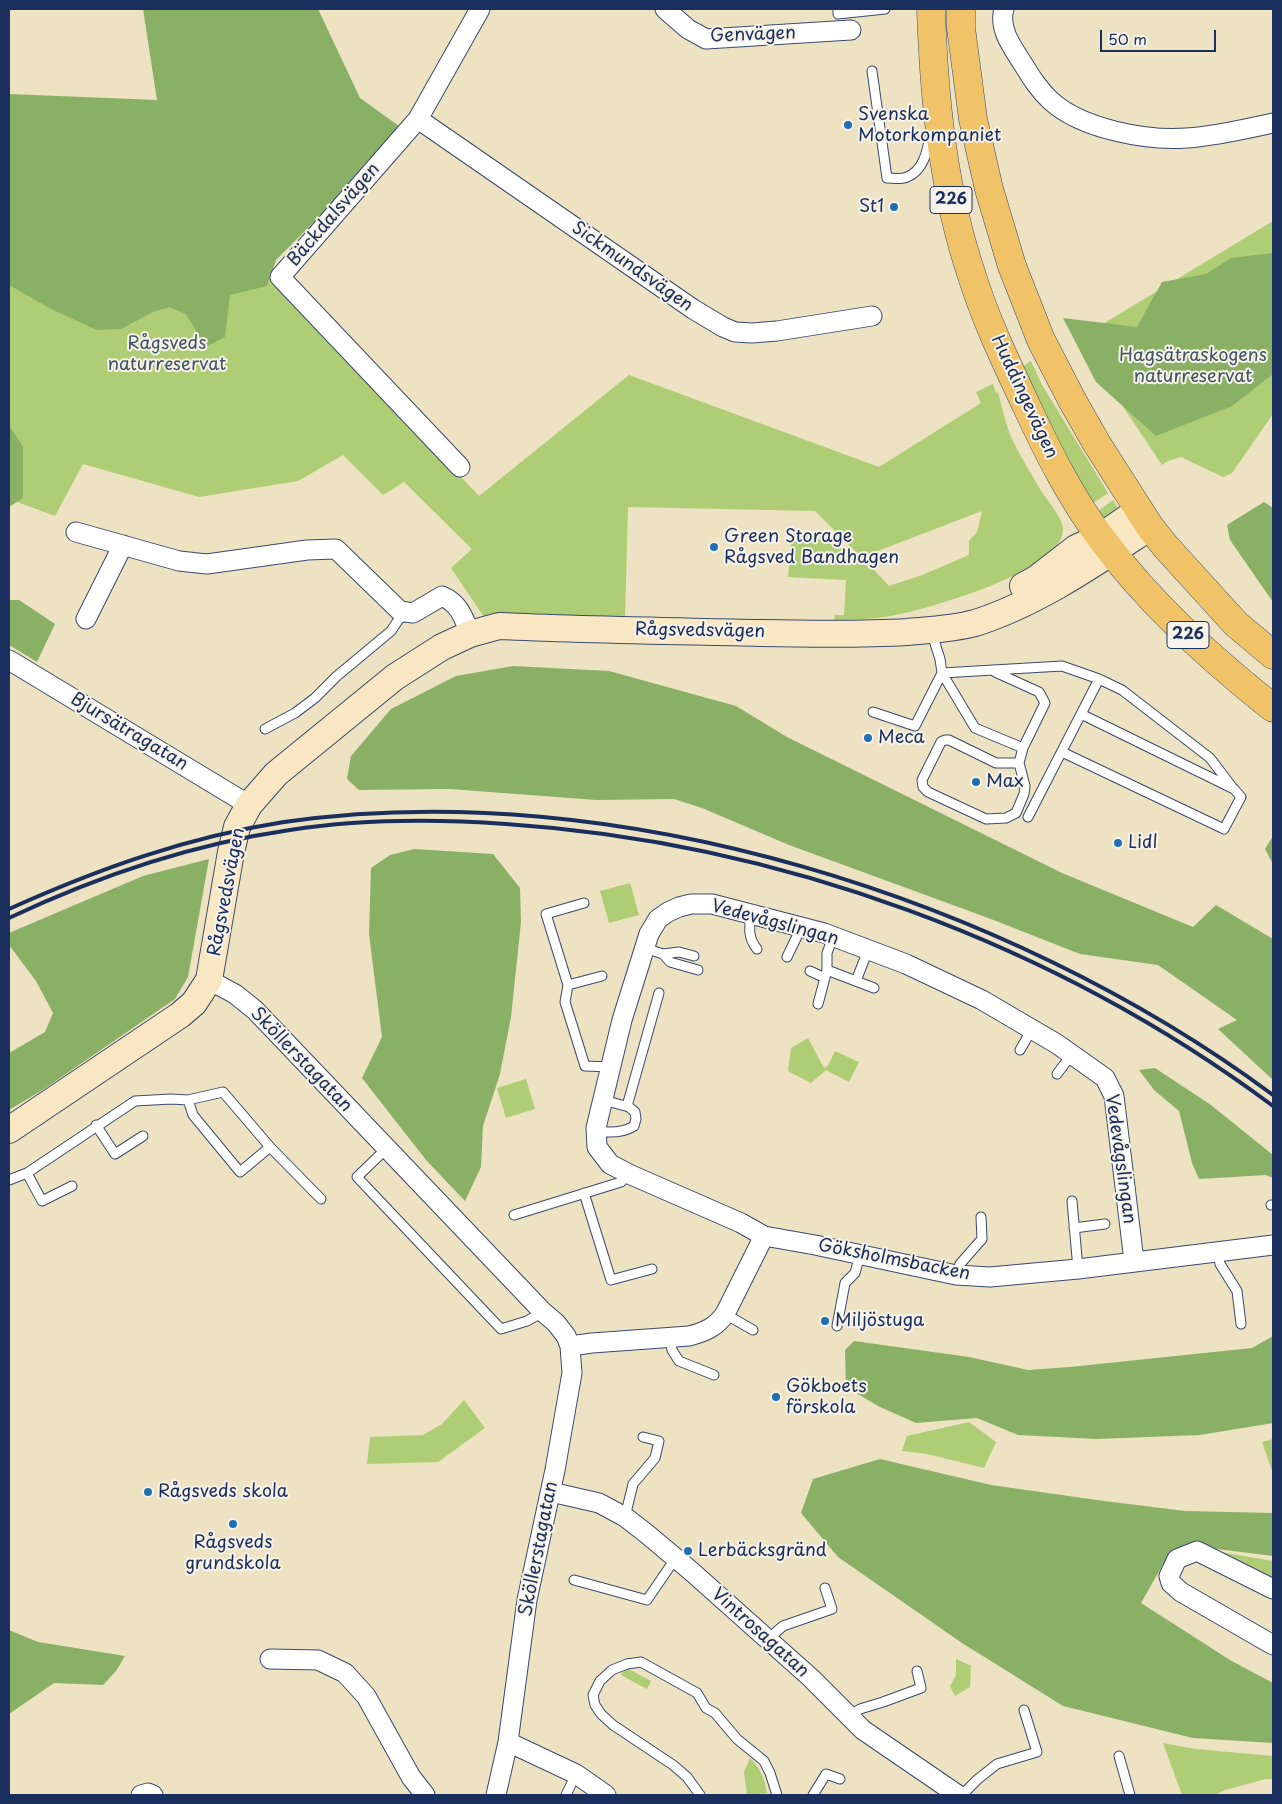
<!DOCTYPE html>
<html>
<head>
<meta charset="utf-8">
<style>
	body { margin:0 }
	#map { position:relative; width:1282px; height:1804px; overflow:hidden; background:#ede2c2; font-family:"Playpen Sans",sans-serif }
	canvas { display:block }
	.frame { position:absolute; inset:0; border:10px solid #1b2f5e; pointer-events:none }
	.scale { position:absolute; left:1100px; top:30px; width:116px; height:22px; box-sizing:border-box; border:2px solid #1b2f5e; border-top:0; padding-left:6px; font-size:15px; line-height:18px; white-space:nowrap; color:#1b2f5e; -webkit-text-stroke:4px #f7f3e8; paint-order:stroke }
</style>
</head>
<body>
<div id="map">
<canvas width="1282" height="1804"></canvas>
<div class="frame"></div>
<div class="scale">50 m</div>
</div>
<script>
const c = document.querySelector('canvas').getContext('2d');
c.lineJoin = 'round';
function fill(path, color) { c.fillStyle = color; c.fill(path, 'evenodd'); }
function stroke(path, color, width, dash) { c.strokeStyle = color; c.lineWidth = width; c.lineCap = dash ? 'butt' : 'round'; c.setLineDash(dash || []); c.stroke(path); }
function drawText(font, color, halo, rows, align = 'center') {
  c.font = font + ' "Playpen Sans",sans-serif'; c.lineWidth = 4; c.setLineDash([]); c.textBaseline = 'middle'; c.strokeStyle = halo; c.fillStyle = color; for (const [text, x, y, turn = 0] of rows) {
    c.save(); c.translate(x, y); c.rotate((+turn || 0) * Math.PI / 180); c.textAlign = isNaN(turn) ? turn : align; if (halo) c.strokeText(text, 0, 0); c.fillText(text, 0, 0); c.restore();
  }
}
fill(new Path2D(`
	M9 190 234 237 479 496 629 375 879 467 981 403 976 392 993 384 996 393 998 392C1002 408 1006 425 1012 439 1020 456 1031 473 1040 489 1046 499 1062 517 1063 528 1066 571 924 610 891 616 872 619 853 620 834 620L835 615H844L846 580 788 577 792 528 860 556 815 511 628 507 625 619 488 623 451 568 472 549 404 482 383 495 343 455 298 481 199 497 83 464 55 516 9 499ZM982 511 977 532 969 541V555L922 575 889 586 862 557Z
	M1273 221V414L1232 473 1223 477 1181 457 1168 461 1162 465 1078 339Z
	M1031 361 1042 385 1108 493 1092 504 1019 369Z
	M1113 500 1122 515 1109 528 1097 512Z
	M630 883 639 915 609 923 600 891Z
	M808 1038 824 1068 828 1066 835 1051 859 1062 849 1082 826 1070 811 1083 788 1071 791 1048Z
	M526 1079 535 1109 506 1118 497 1088Z
	M464 1400 485 1428 438 1462 367 1464 370 1437 423 1435 442 1424Z
	M969 1422 996 1442 984 1468 927 1454 902 1451 907 1436Z
	M1273 1439V1474L1262 1442Z
	M1215 1551 1273 1561V1582Z
	M956 1659 971 1666 970 1687 955 1696 950 1686 956 1675Z
	M625 1667 651 1681 647 1689 621 1675Z
	M1163 1743 1195 1749 1273 1756V1779H1266L1225 1790 1215 1795H1182Z
	M750 1758C760 1768 765 1779 767 1793L747 1795 744 1772Z`), '#aecd75');
fill(new Path2D(`
	M143 9H318L360 98 399 126 390 142 359 177 276 260 267 286 230 295 225 337 206 347 186 314 169 307 153 312 121 329 97 330 51 309 9 285V94L157 100Z
	M1273 253V374L1232 406 1156 436 1096 382 1063 318 1137 327 1162 282 1206 274 1231 258Z
	M9 425 23 447V498L9 507Z
	M1264 502 1273 508V602L1230 540 1227 525Z
	M9 600H19L55 624 37 662 9 645Z
	M513 666 609 671 736 706 787 737 1062 873 1193 927 1216 905 1273 939V1080L1218 1029 1237 1020 1158 965 1080 954 991 919 789 845 702 808 674 799 596 800 450 789 359 790 347 779 351 756 391 709 456 676Z
	M1273 836V864L1265 849Z
	M414 849 493 854 520 888 521 922 511 1017 500 1074 483 1126 481 1167 465 1201 426 1160 362 1078 382 1037 369 934 371 868 390 855Z
	M209 859 188 977 175 999 44 1089 9 1110V1053L45 1032 53 1013 36 981 9 945V933L143 876Z
	M1155 1068 1211 1105 1273 1155V1178L1266 1175 1199 1179 1192 1163 1179 1111 1154 1090 1139 1070Z
	M1273 1336V1423L1200 1435 1096 1439 1018 1435 977 1418 916 1423 878 1406 846 1387 845 1350 854 1341 969 1357 1028 1370 1070 1367 1252 1348Z
	M880 1459 991 1485 1104 1501 1185 1511 1273 1513V1556L1201 1547 1170 1552 1141 1603 1230 1660 1273 1683V1743L1193 1738 1063 1706 962 1643 838 1557 801 1513 813 1479Z
	M9 1630 38 1642 125 1656 116 1671 103 1685 54 1683 9 1714Z`), '#8ab066');
const lane = new Path2D(`
	M838 9V14L885 9
	M872 71 887 178C893 178 901 180 907 177 923 171 927 152 930 137
	M931 631 940 659 942 673 975 728 1023 748 1045 703 1039 692 995 672
	M942 673 1062 666 1099 679 1122 690 1210 758 1232 787
	M873 712 915 726 942 673
	M265 729 295 713 315 698 337 676 391 631 399 619 408 615
	M1062 752 1224 829 1241 797 1234 789 1081 714
	M1019 763 1025 786 1024 794 1016 813 1006 818 986 819 928 792 923 787 922 780 941 742 945 740H949L996 763H1019L1023 748
	M1028 817 1099 679
	M584 903 546 914 568 985 565 1002 585 1066 611 1067
	M751 915C749 928 748 938 757 949
	M645 948 663 954 670 962 698 970
	M663 954 679 952 694 956
	M787 957 801 928
	M827 970 874 988
	M810 971 825 978
	M856 981 868 950
	M568 985 602 976
	M818 1004 827 970V953L833 937
	M1020 1050 1032 1029
	M1057 1074 1072 1054
	M627 1106 659 993
	M96 1125 115 1154 143 1136
	M596 1131C609 1133 623 1133 634 1126L636 1119 635 1112 629 1107 603 1100
	M270 1147 321 1199
	M387 1148 357 1177 501 1329 527 1321 543 1312
	M27 1173 42 1201 72 1186
	M9 1180 27 1173 135 1101 171 1099 188 1100 193 1115 240 1172 270 1147 223 1092 188 1100
	M584 1193 611 1280 652 1269
	M1072 1201 1078 1269
	M1271 1205H1273
	M514 1215 621 1182 629 1174
	M1074 1228 1105 1224
	M1218 1252 1220 1264 1237 1291 1241 1324
	M956 1275 960 1264 982 1239 981 1217
	M725 1314 753 1330
	M837 1326 845 1283 855 1273 860 1255
	M670 1338 672 1350 679 1361 714 1375
	M625 1517 633 1484 655 1458 659 1441 643 1437
	M574 1580 647 1600 675 1559
	M767 1640 783 1626 832 1609 825 1588
	M848 1717 860 1709 883 1702 921 1688 917 1671
	M1119 1756 1130 1795
	M566 1795 576 1774
	M700 1795 687 1777 673 1765 613 1725 601 1714 595 1705 593 1695 600 1681 612 1670 627 1664 641 1662 697 1693 706 1708 715 1713 737 1739 764 1761 770 1773 777 1795
	M813 1795 826 1774 840 1779
	M962 1795 978 1779 997 1764 1037 1752 1024 1710`);
const street = new Path2D(`
	M665 9 688 29 706 39 851 30
	M1004 9C998 29 1013 48 1023 64 1031 77 1039 90 1051 101 1082 129 1146 141 1187 138 1216 136 1245 129 1273 123
	M418 119 693 309 723 327 735 332 752 333 777 331 872 316
	M460 467 280 277 418 119 480 9
	M76 532 179 561 207 564 307 550 336 549 400 611 413 613 442 596C459 603 464 618 470 634
	M86 619 123 545
	M9 660 249 805
	M209 980 235 994 255 1010 543 1312 556 1323 566 1336 570 1346 572 1373 555 1470 527 1600 508 1742 496 1795
	M764 1236 741 1223 629 1174 610 1164 597 1147 596 1128 622 1020 649 934 658 919 668 912 679 907 691 904H712L824 933 906 964 982 1000 1057 1044 1105 1078 1114 1096 1134 1261
	M570 1346 592 1343 689 1336C705 1332 716 1327 725 1314L764 1236 815 1245 956 1275 990 1277 1078 1269 1273 1245
	M551 1492 599 1503 625 1517 647 1534 691 1571 811 1678 863 1730 958 1795
	M1273 1589 1197 1551 1177 1559 1169 1576 1171 1583 1181 1592 1273 1645
	M270 1659 318 1660 345 1673 366 1696 411 1777 425 1795
	M508 1742 576 1774 606 1795
	M141 1795 148 1793 153 1795`);
const secondary = new Path2D(`
	M1023 586 1036 579 1076 548 1100 537 1139 510
	M9 1130 180 1015 194 1003 209 980 231 852 237 827 249 805 276 774 395 677 442 647 470 634 499 626C586 630 673 631 760 633 809 634 858 635 907 632 929 630 953 629 975 623 1038 603 1095 563 1150 527`);
const primary = new Path2D(`
	M931 9C934 99 943 190 972 276 986 321 1007 364 1027 407 1048 452 1071 498 1101 538 1149 603 1210 658 1273 708
	M961 9V28L973 119 989 189 1012 266 1041 340 1072 400 1097 444 1150 527 1166 547 1236 624 1273 655`);
stroke(lane, '#3a4a6d', 11);
stroke(street, '#3a4a6d', 21);
stroke(secondary, '#3a4a6d', 28);
stroke(primary, '#3a4a6d', 29);
stroke(lane, '#fff', 9);
stroke(street, '#fff', 19);
stroke(secondary, '#f9e7c3', 26);
stroke(primary, '#f1c369', 28);
stroke(new Path2D(`
	M9 909C98 869 187 837 284 822 614 774 1008 898 1273 1095
	M9 918C98 876 193 844 290 830 361 819 434 819 506 824 778 842 1054 943 1273 1106`), '#1b2f5e', 4);
for (const [x, y, r, color] of [
	[848,125,5,"#1f6fb2"],
	[894,207,5,"#1f6fb2"],
	[714,547,5,"#1f6fb2"],
	[868,738,5,"#1f6fb2"],
	[976,782,5,"#1f6fb2"],
	[1118,843,5,"#1f6fb2"],
	[825,1321,5,"#1f6fb2"],
	[776,1397,5,"#1f6fb2"],
	[148,1492,5,"#1f6fb2"],
	[233,1524,5,"#1f6fb2"],
	[688,1551,5,"#1f6fb2"]
]) { const dot = new Path2D(); dot.arc(x, y, r, 0, 2 * Math.PI); c.fillStyle = color; c.fill(dot); stroke(dot, '#f7f3e8', 2); }
for (const [x, y, w] of [
	[951,200,42],
	[1188,635,42]
]) { const box = new Path2D(); box.roundRect(x - w / 2, y - 13.5, w, 27, 4); c.fillStyle = '#f7f3e8'; c.fill(box); stroke(box, '#1b2f5e', 1); }
drawText('bold 16px', '#1b2f5e', null, [
	["226",951,200],
	["226",1188,635]
]);
drawText('18px', '#1b2f5e', '#f7f3e8', [
	["Genvägen",753,35,-2],
	["Bäckdalsvägen",334,215,-49],
	["Sickmundsvägen",632,267,35],
	["Huddingevägen",1024,397,65],
	["Rågsvedsvägen",700,631,1],
	["Bjursätragatan",129,732,31],
	["Rågsvedsvägen",227,892,-79],
	["Vedevågslingan",775,923,15],
	["Sköllerstagatan",301,1060,46],
	["Vedevågslingan",1120,1159,82],
	["Göksholmsbacken",894,1260,11],
	["Sköllerstagatan",539,1549,-79],
	["Vintrosagatan",760,1633,42]
]);
drawText('18px', '#1b2f5e', '#f7f3e8', [
	["Svenska",858,115],
	["Motorkompaniet",858,136],
	["St1",884,207,"right"],
	["Green Storage",724,537],
	["Rågsved Bandhagen",724,558],
	["Meca",878,738],
	["Max",986,782],
	["Lidl",1128,843],
	["Miljöstuga",835,1321],
	["Gökboets",786,1387],
	["förskola",786,1408],
	["Rågsveds skola",158,1492],
	["Rågsveds",233,1543,"center"],
	["grundskola",233,1564,"center"],
	["Lerbäcksgränd",698,1551]
], 'left');
drawText('18px', '#405664', '#f7f3e8', [
	["Rågsveds",167,344],
	["naturreservat",167,365],
	["Hagsätraskogens",1193,356],
	["naturreservat",1193,377]
]);
</script>
</body>
</html>
